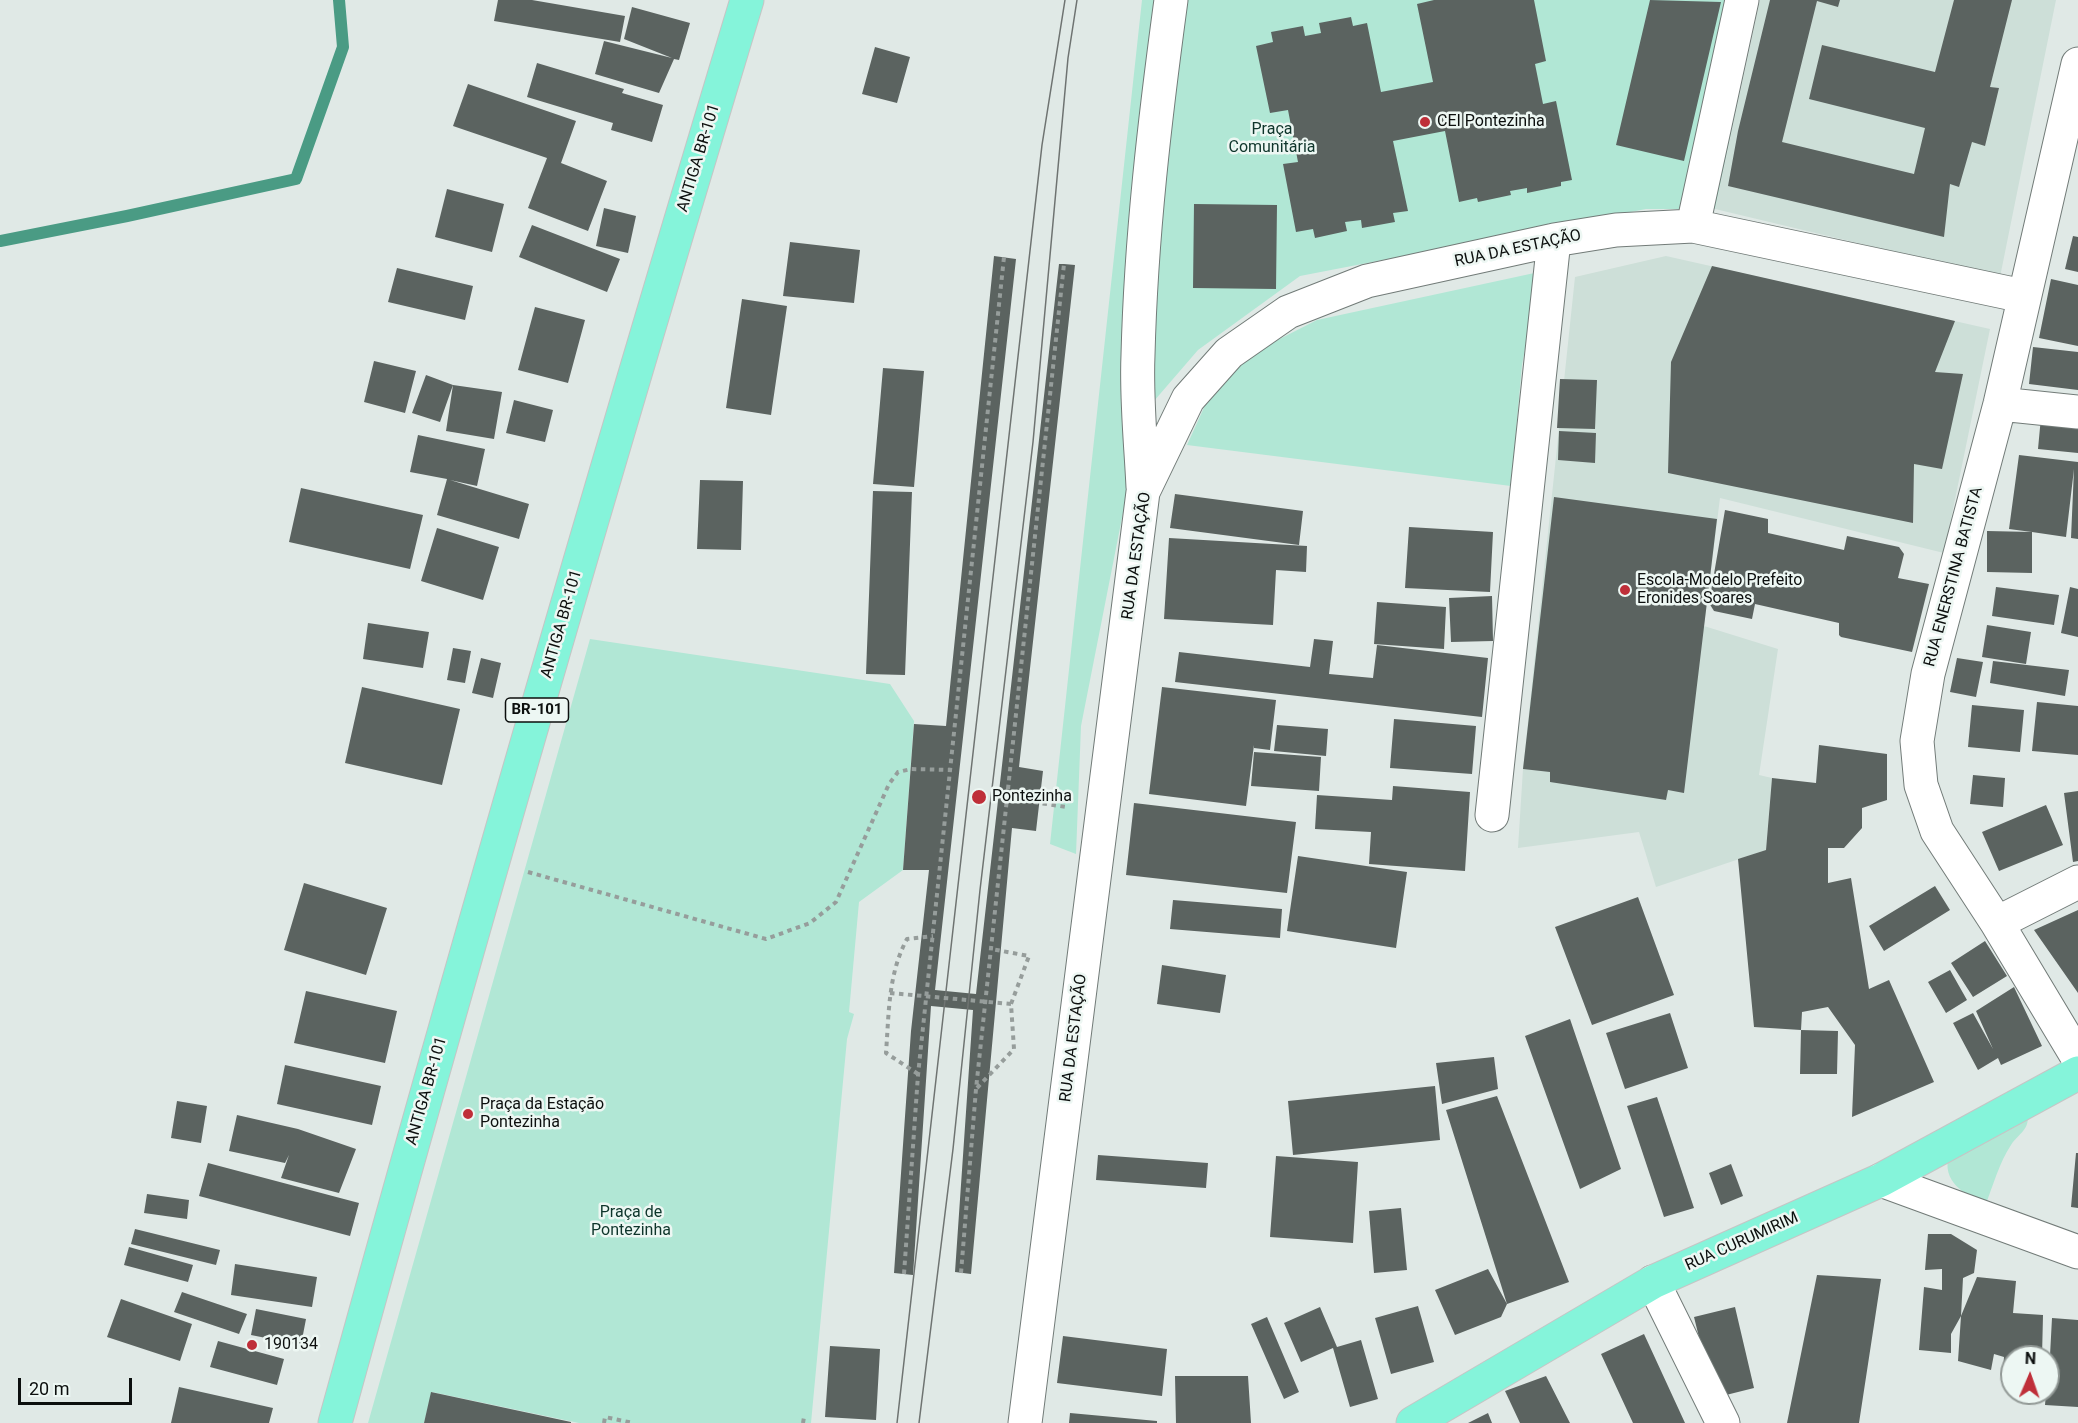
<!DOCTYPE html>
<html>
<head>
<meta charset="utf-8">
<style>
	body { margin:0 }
	#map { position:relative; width:2078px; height:1423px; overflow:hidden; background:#e0e9e6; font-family:Roboto,sans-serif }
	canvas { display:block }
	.north { position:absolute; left:2000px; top:1345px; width:60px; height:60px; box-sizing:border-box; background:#edf7f3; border:2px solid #939a97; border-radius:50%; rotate:2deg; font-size:16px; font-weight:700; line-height:24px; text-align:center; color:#0c0f0e }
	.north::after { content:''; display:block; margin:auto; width:21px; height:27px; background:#bf2f39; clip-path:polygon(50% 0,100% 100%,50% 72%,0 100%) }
	.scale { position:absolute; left:18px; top:1378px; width:114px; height:27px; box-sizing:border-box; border:3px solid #0c0f0e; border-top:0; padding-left:8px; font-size:18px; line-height:21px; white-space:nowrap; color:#0c0f0e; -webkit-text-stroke:4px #edf7f3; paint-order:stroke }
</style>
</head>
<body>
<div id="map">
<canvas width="2078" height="1423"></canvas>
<div class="north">N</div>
<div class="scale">20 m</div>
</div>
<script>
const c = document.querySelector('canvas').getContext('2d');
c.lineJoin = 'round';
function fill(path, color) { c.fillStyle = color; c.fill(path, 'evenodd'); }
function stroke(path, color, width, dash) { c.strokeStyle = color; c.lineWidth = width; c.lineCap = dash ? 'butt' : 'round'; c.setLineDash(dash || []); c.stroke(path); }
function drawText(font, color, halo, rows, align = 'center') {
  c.font = font + ' Roboto,sans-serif'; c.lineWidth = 5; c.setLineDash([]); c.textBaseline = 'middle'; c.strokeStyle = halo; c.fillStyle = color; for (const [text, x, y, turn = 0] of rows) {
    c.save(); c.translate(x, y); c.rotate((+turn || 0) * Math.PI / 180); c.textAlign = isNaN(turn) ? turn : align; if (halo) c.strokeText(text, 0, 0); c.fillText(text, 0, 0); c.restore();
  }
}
fill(new Path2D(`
	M1760 0H2056L2000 277 1715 209Z
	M1666 256 1990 329 1944 553 1720 498 1704 626 1778 649 1759 775 1772 778 1766 850 1656 887 1639 832 1518 848 1523 769 1575 277Z`), '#cddfd8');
fill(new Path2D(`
	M1142 0H1759L1715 209H1646L1300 276 1198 350 1154 401 1130 477 1081 726 1076 854 1050 844Z
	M1539 272 1522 365 1511 486 1187 445 1207 401 1252 353 1317 320Z
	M590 639 890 684 914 721 903 870 859 902 849 1012 854 1014 847 1039 811 1423H579L432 1392 424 1423H368Z
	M2027 1113C2031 1129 2019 1133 2011 1145 1999 1163 1993 1186 1985 1206 1965 1193 1941 1183 1949 1154Z`), '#b1e7d5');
stroke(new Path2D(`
	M0 241 127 216 296 179 343 47 339 0`), '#4a9b84', 12);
fill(new Path2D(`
	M498 0H532L625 16 620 42 494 21Z
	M1434 0H1534L1546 61 1535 64 1543 104 1556 101 1572 180 1561 182V186L1527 193V188L1510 191 1511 195 1478 202 1477 198 1459 202 1445 131 1393 141 1408 211 1393 213 1395 222 1362 228 1361 220 1345 222 1347 231 1315 238 1313 229 1296 232 1283 164 1298 162 1288 110 1270 113 1256 46 1273 42 1271 32 1303 26 1305 36 1321 33 1319 23 1351 17 1353 26 1367 23 1381 92 1433 82 1417 4Z
	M1650 0 1721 2 1684 161 1616 145Z
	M1770 0H1840L1838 7 1817 1 1782 142 1914 174 1925 128 1809 99 1822 45 1935 72 1954 0H2012L1990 87 1999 88 1985 146 1972 142 1959 187 1950 184 1944 237 1728 186 1738 131Z
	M632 7 690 23 679 60 674 59 659 93 595 74 604 41 672 58 624 39Z
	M875 47 910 57 897 103 862 94Z
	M537 63 624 89 622 93 663 105 652 142 611 130 613 123 527 97Z
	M468 84 576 121 561 163 607 181 588 231 528 208 547 158 453 126Z
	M447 189 504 204 492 252 435 237Z
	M1194 204 1277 205 1276 289 1193 288Z
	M604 208 636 216 628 253 596 246Z
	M532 225 620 259 607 292 519 257Z
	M2073 236 2078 237V272L2065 269Z
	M790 242 860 250 854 303 783 296Z
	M994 256 1016 259 935 990 976 994 1059 264H1064L1075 265 1019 767 1043 771 1036 831 1012 828 971 1274 955 1272 973 1010 931 1006 913 1275 894 1273 911 1031 929 870H903L914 724 946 726Z
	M1712 266 1955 321 1935 372 1963 374 1942 469 1914 464 1913 523 1668 473 1671 362Z
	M397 268 473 286 465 320 388 302Z
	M2051 279 2078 285V346L2039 338Z
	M742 299 787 306 771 415 726 408Z
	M535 307 585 320 568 383 518 370Z
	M2033 347 2078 352V390L2029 384Z
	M374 361 416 371 405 413 364 402Z
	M883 368 924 371 914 487 873 484Z
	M426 375 453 385 440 422 412 413Z
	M1560 379 1597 380 1595 429 1557 428Z
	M453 385 502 392 494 439 446 431Z
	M514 400 553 410 545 442 506 433Z
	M2041 417 2078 421V453L2038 449Z
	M1559 431 1596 433 1595 463 1558 460Z
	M418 435 485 449 477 486 450 480 529 504 519 539 437 515 447 479 410 472Z
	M2019 455 2078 462V539L2071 538 2074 469 2066 537 2032 532V573L1987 572V531L2032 532 2009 529Z
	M700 480 743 481 741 550 697 549Z
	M301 488 423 515 410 569 289 542Z
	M873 491 912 492 905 675 866 674Z
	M1175 494 1303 511 1299 545 1170 528Z
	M1554 497 1717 519 1684 793 1668 790 1666 800 1550 782V772L1523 769Z
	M1725 510 1768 519V533L1844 550 1847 536 1899 547 1904 554 1898 578 1929 584 1912 652 1841 637 1839 635V623L1755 604 1752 619 1714 611 1709 603Z
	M1409 527 1493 532 1490 592 1405 588Z
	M437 528 499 547 483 600 421 581Z
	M1169 538 1307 546 1306 572 1276 570 1273 625 1164 619Z
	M1996 587 2059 595 2054 625 1992 616Z
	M2070 587 2078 589V637L2061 633Z
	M1492 596 1493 641 1451 642 1449 598Z
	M1377 602 1446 607 1444 649 1374 644Z
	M368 623 429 632 423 668 363 659Z
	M1987 625 2031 632 2026 664 1982 657Z
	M1314 639 1333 641 1329 674 1373 678 1377 645 1488 658 1482 717 1175 682 1179 652 1310 667Z
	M453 648 471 651 465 683 447 680Z
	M481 658 501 663 493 698 472 693Z
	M1957 658 1983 662 1976 697 1950 692Z
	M1993 661 2069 670 2065 696 1990 683Z
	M362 687 460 709 442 785 345 763Z
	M1162 687 1276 700 1270 750 1254 748V745L1246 806 1149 794Z
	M2037 702 2078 706V755L2032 751Z
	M1972 705 2024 710 2020 752 1968 747Z
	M1394 719 1476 726 1472 774 1390 768Z
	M1277 725 1328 729 1326 756 1274 751Z
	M1819 745 1887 754V800L1862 808V828L1844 848H1828V883L1851 878 1869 989 1889 980 1934 1082 1852 1117 1855 1045 1828 1007 1802 1012 1801 1030 1754 1027 1738 859 1766 850 1772 778 1816 783Z
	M1254 752 1321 757 1319 791 1251 786Z
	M1973 775 2005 778 2003 807 1970 804Z
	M1393 786 1470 792 1465 871 1369 864 1371 832 1315 829 1317 795 1392 800Z
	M2078 791V861L2073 862 2064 793Z
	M1134 803 1296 822 1287 893 1126 875Z
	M2046 805 2063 845 1999 871 1982 832Z
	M1298 856 1407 872 1396 948 1287 931Z
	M304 883 387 908 366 975 284 950Z
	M1935 886 1950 910 1884 951 1869 926Z
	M1638 897 1674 995 1592 1025 1555 927Z
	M1173 900 1282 909 1280 938 1170 929Z
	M2078 910V993L2034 930Z
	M1985 941 2007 976 1973 997 1951 963Z
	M1162 965 1226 975 1220 1013 1157 1004Z
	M1950 970 1967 1000 1946 1013 1928 982Z
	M2014 987 2042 1046 2001 1065 1998 1058 1978 1070 1953 1023 1973 1013 1993 1049 1976 1011Z
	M306 991 397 1011 385 1063 294 1043Z
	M1670 1013 1688 1068 1625 1089 1606 1033Z
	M1570 1019 1621 1169 1580 1189 1525 1036Z
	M1801 1030 1838 1031 1837 1074H1800Z
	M1494 1057 1498 1089 1442 1104 1436 1063Z
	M285 1065 381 1086 372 1125 277 1104Z
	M1435 1086 1440 1140 1293 1155 1288 1101Z
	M1497 1096 1569 1282 1507 1304 1501 1317 1455 1335 1435 1290 1488 1269 1507 1304 1446 1110Z
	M1657 1097 1694 1208 1664 1217 1627 1106Z
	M177 1101 207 1106 201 1143 171 1138Z
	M237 1115 298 1129 356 1149 339 1193 281 1178 289 1155 285 1163 229 1151Z
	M2076 1153H2078V1208L2071 1207Z
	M1098 1155 1208 1163 1206 1188 1096 1180Z
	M1276 1156 1358 1162 1353 1243 1270 1237Z
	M208 1163 359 1203 350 1236 199 1196Z
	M1731 1164 1743 1196 1721 1205 1709 1173Z
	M147 1194 189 1200 187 1219 144 1213Z
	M1401 1208 1407 1270 1374 1273 1369 1211Z
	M135 1229 220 1250 216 1265 131 1244Z
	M1928 1234H1951L1977 1250 1974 1273 1963 1278 1961 1316 1951 1334V1353L1919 1350 1924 1287 1942 1290V1269L1925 1270Z
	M129 1247 193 1265 188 1282 124 1265Z
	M235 1264 317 1277 312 1307 231 1295Z
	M1817 1275 1881 1279 1859 1423H1787Z
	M1977 1277 2016 1281 2013 1313 2043 1315 2042 1357H2012V1372L2003 1370 2004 1357 1994 1354 1991 1370 1958 1361 1961 1316Z
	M182 1292 247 1314 239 1334 174 1312Z
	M121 1299 192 1324 180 1361 107 1337Z
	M1418 1306 1434 1362 1391 1374 1375 1318Z
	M1320 1307 1337 1347 1361 1340 1378 1399 1350 1407 1333 1348 1301 1362 1284 1323Z
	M1735 1307 1754 1388 1714 1398 1694 1317Z
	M256 1309 306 1319 301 1345 251 1335Z
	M1267 1317 1299 1392 1284 1399 1251 1324Z
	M2052 1318 2078 1320V1407L2045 1405 2046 1393H2048Z
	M1644 1334 1685 1423H1633L1601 1354Z
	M1063 1336 1167 1349 1162 1396 1057 1383Z
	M218 1341 284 1359 277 1385 210 1367Z
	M830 1346 880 1349 876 1420 825 1417Z
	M1175 1376H1248L1251 1423H1176Z
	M1546 1376 1570 1423H1520L1505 1391Z
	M179 1387 273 1408 269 1423H171Z
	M431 1392 571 1422V1423H424Z
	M1070 1413 1157 1421V1423H1069Z
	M1488 1413 1492 1423H1468Z`), '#5b6360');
const minor = new Path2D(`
	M2078 64 2000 404 1928 674 1917 741 1921 785 1937 831 1997 923 2078 1058
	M1693 226 1742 0
	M2000 404 2078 412
	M1143 487C1141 444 1136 399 1138 355 1141 236 1155 118 1171 0
	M1492 815 1554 240
	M1997 923 2078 882
	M1881 1180 2078 1252
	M1653 1282 1723 1423
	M1025 1423 1143 492 1188 399 1229 353 1288 312 1367 281 1554 240 1616 230 1693 226 2023 296`);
const major = new Path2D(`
	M335 1423C466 947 604 473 747 0
	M1413 1423 1653 1282 1881 1180 2078 1073`);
stroke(minor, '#727b78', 35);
stroke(major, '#c5c5c5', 35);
stroke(new Path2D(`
	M1007 798 1066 807
	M528 872 766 939 810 923 836 902 889 784 898 772 911 769 951 770
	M918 1074 886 1053C889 1013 888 974 907 939L933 936
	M977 1088 1014 1049 1011 1004 1029 956 991 949
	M961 1273 976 1089 1064 264
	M904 1274 918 1075 1004 257
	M604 1423 605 1417 633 1423
	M803 1423 804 1417`), '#969d9b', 4, [4.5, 4.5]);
stroke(minor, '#fff', 33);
stroke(major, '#85f4da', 33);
stroke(new Path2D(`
	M897 1423 1042 145 1065 0
	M919 1423 953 1149 980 890 1033 442 1068 58 1077 0`), '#6e7371', 1.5);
stroke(new Path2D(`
	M890 993 1011 1004`), '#969d9b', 4, [4.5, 4.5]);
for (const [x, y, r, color] of [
	[1425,122,6,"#bf2f39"],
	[1625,590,6,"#bf2f39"],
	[979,797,8,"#bf2f39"],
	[468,1114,6,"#bf2f39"],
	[252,1345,6,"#bf2f39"]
]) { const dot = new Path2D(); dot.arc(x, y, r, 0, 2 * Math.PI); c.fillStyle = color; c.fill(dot); stroke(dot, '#edf7f3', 2); }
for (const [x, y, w] of [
	[537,710,63]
]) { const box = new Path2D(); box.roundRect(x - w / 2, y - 12, w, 24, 4.5); c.fillStyle = '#edf7f3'; c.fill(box); stroke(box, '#0c0f0e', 1.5); }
drawText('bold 15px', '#0c0f0e', null, [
	["BR-101",537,710]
]);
drawText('16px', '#0c0f0e', '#edf7f3', [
	["CEI Pontezinha",1437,122],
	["Escola-Modelo Prefeito",1637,581],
	["Eronides Soares",1637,599],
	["Pontezinha",992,797],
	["Praça da Estação",480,1105],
	["Pontezinha",480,1123],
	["190134",264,1345]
], 'left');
drawText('16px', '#0e352b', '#edf7f3', [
	["Praça",1272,130],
	["Comunitária",1272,148],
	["Praça de",631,1213],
	["Pontezinha",631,1231]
]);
drawText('16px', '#0c0f0e', '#edf7f3', [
	["ANTIGA BR-101",699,158,-73],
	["RUA DA ESTAÇÃO",1518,249,-12],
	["RUA DA ESTAÇÃO",1137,556,-82],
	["RUA ENERSTINA BATISTA",1954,577,-75],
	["ANTIGA BR-101",562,624,-74],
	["RUA DA ESTAÇÃO",1074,1038,-83],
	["ANTIGA BR-101",427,1091,-74],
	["RUA CURUMIRIM",1742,1242,-24]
]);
</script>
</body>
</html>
